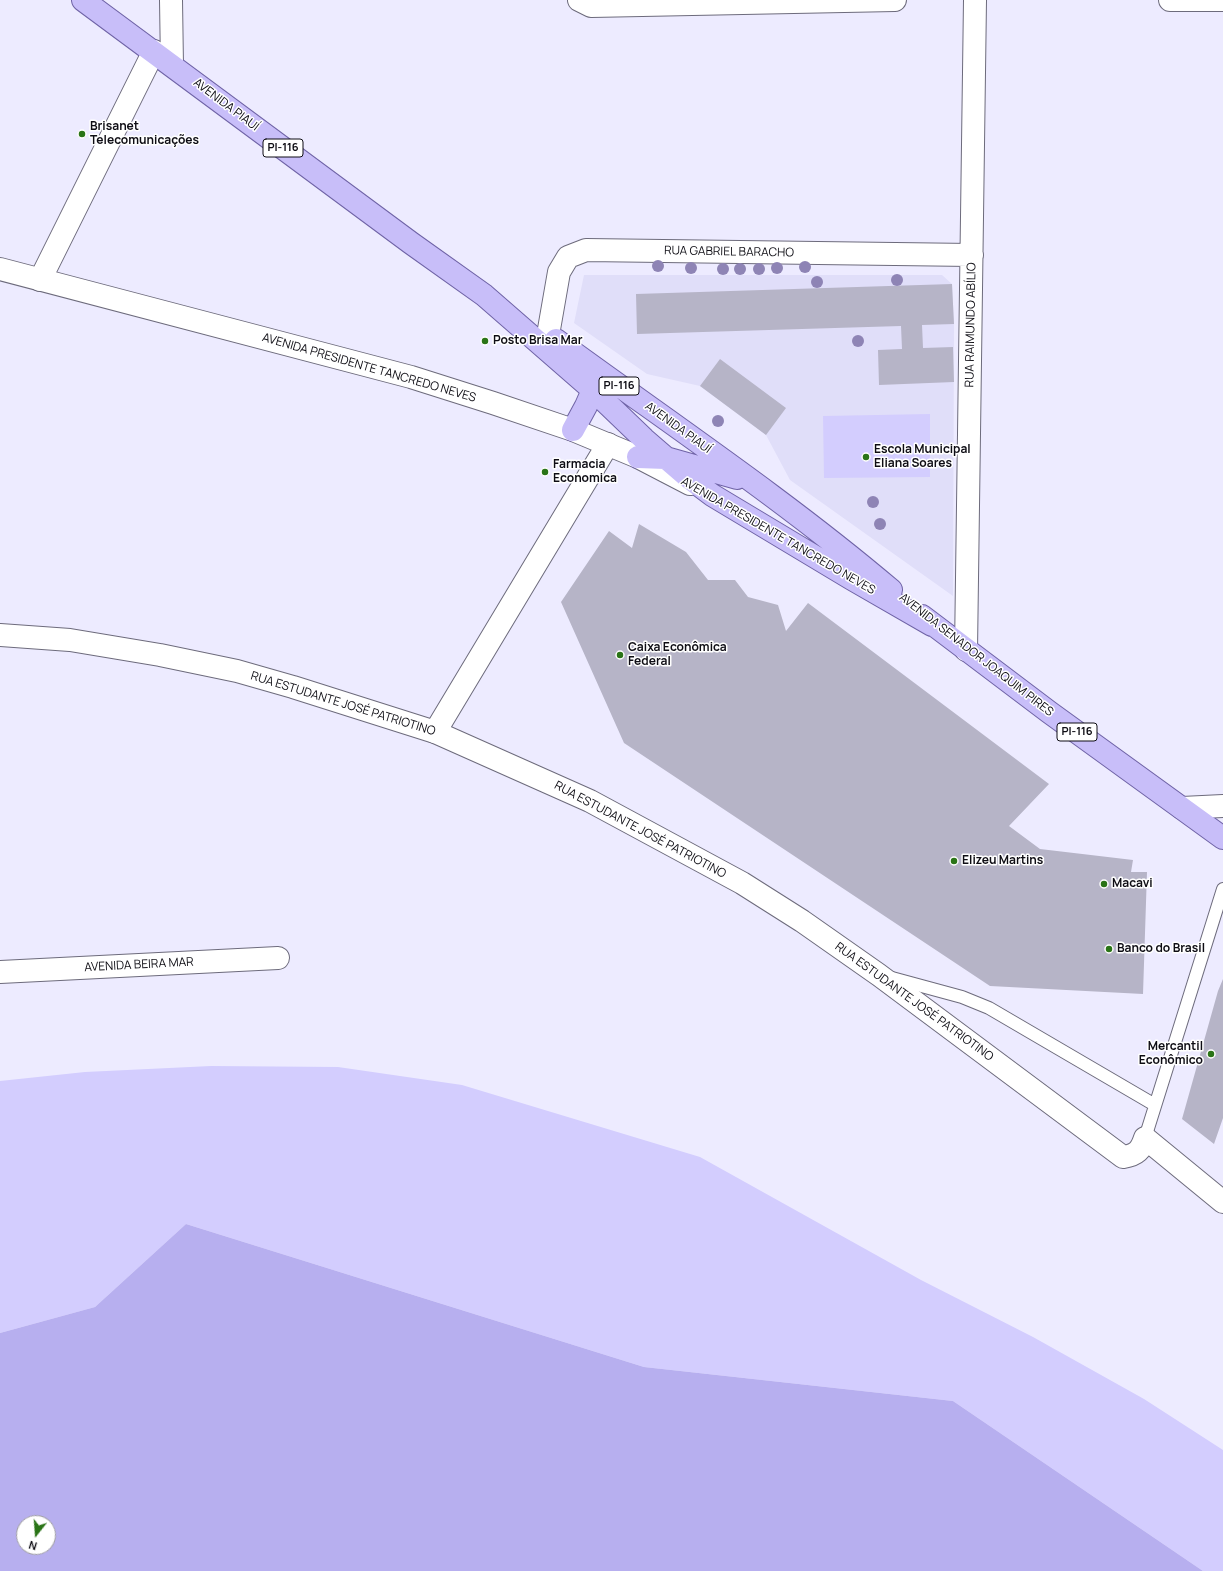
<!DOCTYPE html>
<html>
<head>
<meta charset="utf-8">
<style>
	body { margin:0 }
	#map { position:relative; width:1223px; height:1571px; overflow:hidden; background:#edebff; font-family:Manrope,sans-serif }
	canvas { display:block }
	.north { position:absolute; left:16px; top:1515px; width:40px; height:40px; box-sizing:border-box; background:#fff; border:1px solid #9f9ea1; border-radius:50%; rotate:197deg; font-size:11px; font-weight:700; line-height:16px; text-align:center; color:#0e0d14 }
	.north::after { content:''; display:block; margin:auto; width:14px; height:18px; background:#2a7417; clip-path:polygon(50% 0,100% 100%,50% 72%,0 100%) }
</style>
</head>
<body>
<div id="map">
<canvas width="1223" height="1571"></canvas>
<div class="north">N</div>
</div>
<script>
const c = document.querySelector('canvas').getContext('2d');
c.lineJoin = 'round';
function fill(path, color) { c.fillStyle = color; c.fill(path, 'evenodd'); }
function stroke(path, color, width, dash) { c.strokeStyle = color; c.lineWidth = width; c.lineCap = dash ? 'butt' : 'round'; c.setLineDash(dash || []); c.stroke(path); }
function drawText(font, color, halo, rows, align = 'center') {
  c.font = font + ' Manrope,sans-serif'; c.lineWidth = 3; c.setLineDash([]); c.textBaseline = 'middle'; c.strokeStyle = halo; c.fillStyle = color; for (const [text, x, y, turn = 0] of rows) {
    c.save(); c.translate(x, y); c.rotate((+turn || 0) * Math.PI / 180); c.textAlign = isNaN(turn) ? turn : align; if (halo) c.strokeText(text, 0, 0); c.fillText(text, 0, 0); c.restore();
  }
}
fill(new Path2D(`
	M584 275H942L952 284 954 324 953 596 790 480 766 435 700 386 647 374 574 323Z`), '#e0def9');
fill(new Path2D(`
	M930 414V477L824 478 823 416Z
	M211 1066 338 1067 462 1085 700 1157 921 1280 1033 1337 1144 1399 1223 1450V1571H1203L953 1401 644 1367 186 1224 95 1307 0 1333V1081L85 1072Z`), '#d3cdfe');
fill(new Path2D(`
	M186 1224 644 1367 953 1401 1203 1571H0V1333L95 1307ZM24 1523H48V1547H24Z`), '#b7afef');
fill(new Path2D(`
	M952 284 954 324 922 325 923 348 953 347 954 382 879 385 878 350 902 349 901 326 637 334 636 294Z
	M720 359 786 408 766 435 700 386Z
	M639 524 686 552 708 580H735L748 597 778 605 786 631 808 603 1049 784 1009 826 1040 849 1133 860 1131 872H1147L1143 994 990 986 624 743 561 602 609 531 632 548Z
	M1223 979V1118L1214 1144 1182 1119 1218 991Z`), '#b6b4c7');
const lane = new Path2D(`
	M892 978 962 997 989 1008 1155 1105
	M1145 1138 1223 889`);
const street = new Path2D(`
	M171 0 172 65
	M579 0 591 6 895 0
	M1170 0H1223
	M40 280 154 51
	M548 335 559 272 568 257 586 250 972 255
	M966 650 975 0
	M435 732 608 444
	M0 972 278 958`);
const secondary = new Path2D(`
	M0 269 411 377 493 403 573 430 638 457 690 484
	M0 635 70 640 160 655 237 671 293 687 435 732 590 801 742 883 802 921 879 975 1123 1157C1137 1155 1141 1150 1145 1138L1223 1202
	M1182 808 1223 806`);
const primary = new Path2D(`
	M83 0 411 243 484 295 593 390 644 439 688 477 712 495 852 579 932 625
	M556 340C668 422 785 500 891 590
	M573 430 586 406 593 390
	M638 457 666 458 737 478
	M922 616 1049 712 1223 838`);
stroke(lane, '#6d6b7c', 14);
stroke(street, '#6d6b7c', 24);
stroke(secondary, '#6d6b7c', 24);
stroke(primary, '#6f63a6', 24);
stroke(lane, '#fff', 12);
stroke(street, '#fff', 22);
stroke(secondary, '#fff', 22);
stroke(primary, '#c8bef9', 22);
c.fillStyle = '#8e84b5';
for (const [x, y] of [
	[658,266],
	[805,267],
	[691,268],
	[777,268],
	[723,269],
	[740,269],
	[759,269],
	[897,280],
	[817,282],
	[858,341],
	[718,421],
	[873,502],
	[880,524]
]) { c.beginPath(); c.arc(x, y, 6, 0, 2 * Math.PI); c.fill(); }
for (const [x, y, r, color] of [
	[82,134,4,"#2a7417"],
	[485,341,4,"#2a7417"],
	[866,457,4,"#2a7417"],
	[545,472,4,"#2a7417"],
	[620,655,4,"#2a7417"],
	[954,861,4,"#2a7417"],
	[1104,884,4,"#2a7417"],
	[1109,949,4,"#2a7417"],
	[1211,1054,4,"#2a7417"]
]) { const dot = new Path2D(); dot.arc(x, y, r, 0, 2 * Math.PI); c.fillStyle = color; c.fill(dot); stroke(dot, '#fff', 1.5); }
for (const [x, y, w] of [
	[283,148,40],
	[619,386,40],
	[1077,732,40]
]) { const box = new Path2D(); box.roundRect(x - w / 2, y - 9, w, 18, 3); c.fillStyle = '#fff'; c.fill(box); stroke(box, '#0e0d14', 1); }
drawText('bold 11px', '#0e0d14', null, [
	["PI-116",283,148],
	["PI-116",619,386],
	["PI-116",1077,732]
]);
drawText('12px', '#0e0d14', '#fff', [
	["AVENIDA PIAUÍ",226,105,37],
	["RUA GABRIEL BARACHO",729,252,1],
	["RUA RAIMUNDO ABÍLIO",971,325,-89],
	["AVENIDA PRESIDENTE TANCREDO NEVES",369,368,16],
	["AVENIDA PIAUÍ",678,428,36],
	["AVENIDA PRESIDENTE TANCREDO NEVES",778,536,30],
	["AVENIDA SENADOR JOAQUIM PIRES",976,655,38],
	["RUA ESTUDANTE JOSÉ PATRIOTINO",343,704,17],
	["RUA ESTUDANTE JOSÉ PATRIOTINO",640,830,28],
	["AVENIDA BEIRA MAR",139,965,-3],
	["RUA ESTUDANTE JOSÉ PATRIOTINO",914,1002,36]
]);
drawText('bold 12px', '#0e0d14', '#fff', [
	["Brisanet",90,127],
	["Telecomunicações",90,141],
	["Posto Brisa Mar",493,341],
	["Escola Municipal",874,450],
	["Eliana Soares",874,464],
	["Farmacia",553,465],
	["Economica",553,479],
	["Caixa Econômica",628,648],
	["Federal",628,662],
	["Elizeu Martins",962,861],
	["Macavi",1112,884],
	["Banco do Brasil",1117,949],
	["Mercantil",1203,1047,"right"],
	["Econômico",1203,1061,"right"]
], 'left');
</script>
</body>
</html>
